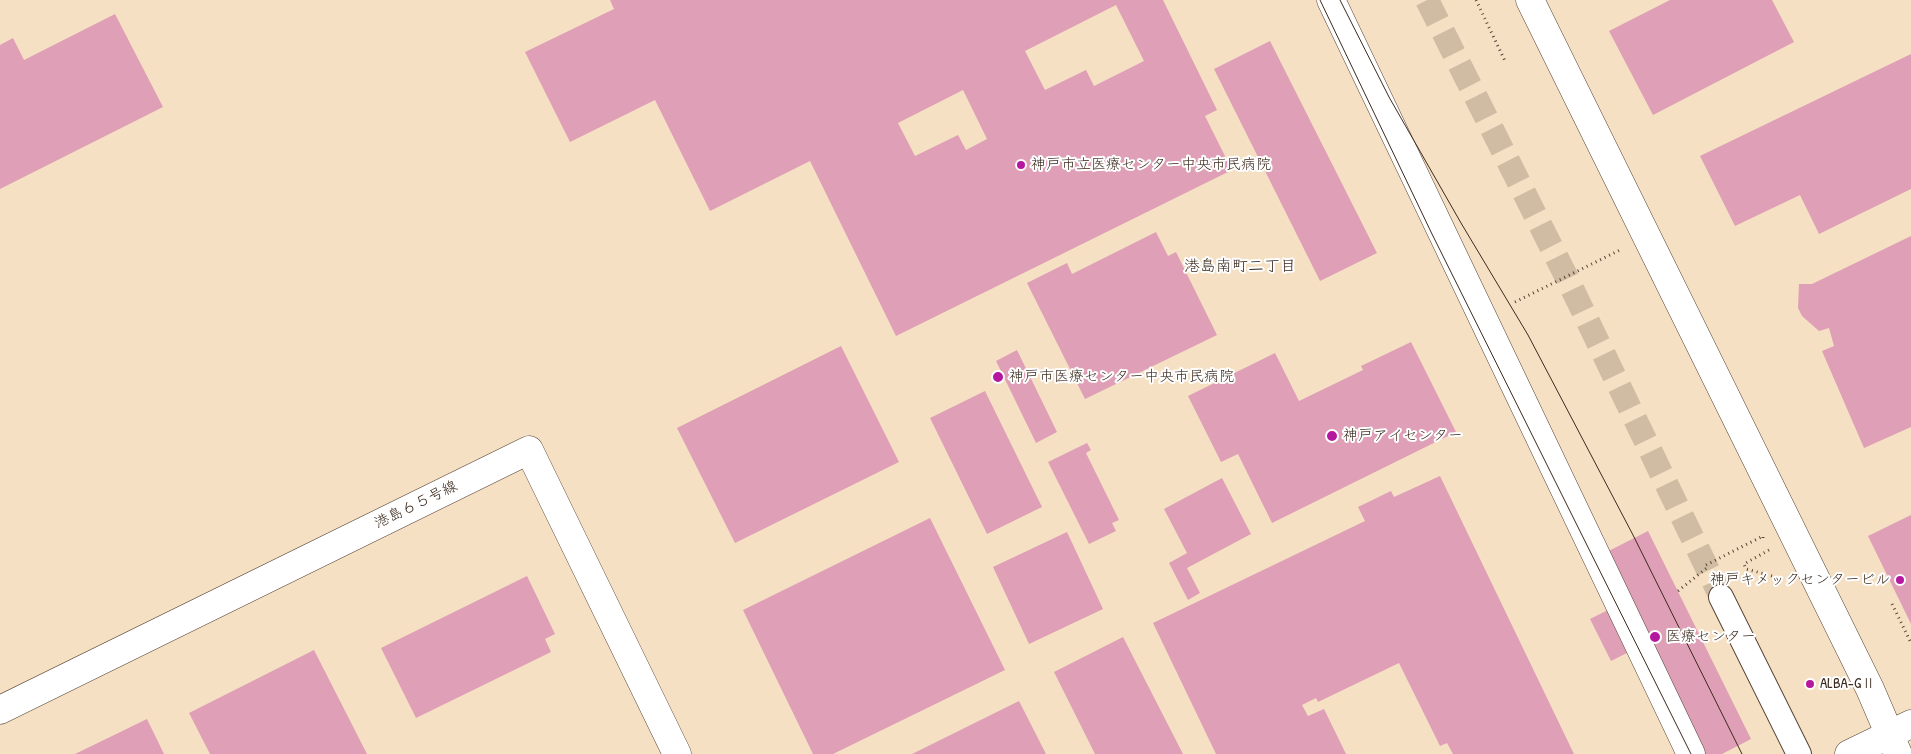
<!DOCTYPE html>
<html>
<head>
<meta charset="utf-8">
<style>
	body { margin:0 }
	canvas { display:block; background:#f5e0c4 }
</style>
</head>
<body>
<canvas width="1911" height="754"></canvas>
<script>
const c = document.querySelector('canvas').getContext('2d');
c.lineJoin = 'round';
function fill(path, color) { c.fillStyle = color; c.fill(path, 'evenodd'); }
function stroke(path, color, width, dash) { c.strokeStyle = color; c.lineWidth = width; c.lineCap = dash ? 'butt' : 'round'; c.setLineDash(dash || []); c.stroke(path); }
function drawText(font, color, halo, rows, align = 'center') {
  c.font = font + ' "Patrick Hand","Klee One",sans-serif'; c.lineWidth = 4; c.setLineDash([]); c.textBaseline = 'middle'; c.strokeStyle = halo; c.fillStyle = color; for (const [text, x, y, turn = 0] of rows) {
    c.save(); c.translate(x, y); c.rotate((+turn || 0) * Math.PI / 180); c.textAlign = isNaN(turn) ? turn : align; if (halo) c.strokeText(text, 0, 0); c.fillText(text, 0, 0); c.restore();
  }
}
fill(new Path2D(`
	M610 0H1163L1217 110 1205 116 1232 170 896 336 810 161 710 211 655 100 570 142 525 52 614 9ZM1116 5 1144 61 1094 86 1086 70 1045 90 1025 51ZM963 90 987 139 966 150 958 135 915 156 898 123Z
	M1670 0H1772L1794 42 1653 115 1609 31Z
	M115 14 163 107 0 189V45L13 38 24 60Z
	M1270 41 1377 253 1320 281 1214 69Z
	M1911 54V189L1819 234 1800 195 1735 226 1700 156Z
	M1156 232 1168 256 1176 252 1217 335 1085 399 1027 283 1067 263 1072 274Z
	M1911 236V427L1864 448 1822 351 1834 346 1829 328 1819 331 1802 316 1798 308 1799 284H1812Z
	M1411 342 1456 432 1272 523 1238 454 1221 462 1188 396 1275 353 1299 401 1363 370 1361 366Z
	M841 346 899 462 735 543 677 428Z
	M1017 350 1057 432 1036 443 996 361Z
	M985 391 1042 507 987 534 930 418Z
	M1087 443 1091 450 1086 453 1119 520 1112 523 1116 531 1089 544 1048 462Z
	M1440 476 1574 754H1453L1447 743 1440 746 1399 663 1318 702 1316 698 1302 705 1308 716 1324 709 1346 754H1216L1153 623 1365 521 1358 507 1391 491 1394 497Z
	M1222 478 1251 534 1187 568 1200 593 1188 600 1169 563 1187 553 1164 509Z
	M1911 515V624L1868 536Z
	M930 518 1005 670 833 754H813L743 610Z
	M1648 531 1751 739 1722 754H1680L1629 652 1611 661 1590 619 1608 610 1585 563Z
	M1067 532 1103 609 1029 644 993 567Z
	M527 576 555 634 545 639 551 652 416 718 381 648Z
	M1123 637 1183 754H1095L1054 672Z
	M314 650 367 754H210L189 713Z
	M1019 701 1046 754H912Z
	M147 719 164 754H75Z`), '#df9fb6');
stroke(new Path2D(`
	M1427 0 1566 276 1721 597`), '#d0bca3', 24, [24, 12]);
const street = new Path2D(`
	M1721 597 1799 754`);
const secondary = new Path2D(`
	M1331 0 1691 754
	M1530 0 1870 689 1898 754
	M0 710 529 450 677 754
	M1849 754 1911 724`);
stroke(street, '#574537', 26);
stroke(secondary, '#574537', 29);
stroke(new Path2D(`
	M1476 0 1505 61
	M1515 302 1622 249
	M1769 550 1744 564 1746 569 1772 576
	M1706 565 1763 536V538
	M1678 591 1708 567
	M1892 604 1911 643`), '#574537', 3, [1, 4]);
stroke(street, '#fff', 24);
stroke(secondary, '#fff', 28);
stroke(new Path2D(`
	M1320 0 1432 234 1691 754
	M1340 0 1389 97 1461 223 1528 335 1633 535 1742 754`), '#3b2a1e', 1);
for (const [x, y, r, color] of [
	[1021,165,5,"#b5179e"],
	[998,377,6,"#b5179e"],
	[1332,436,6,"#b5179e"],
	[1900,580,5,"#b5179e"],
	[1655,637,6,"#b5179e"],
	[1810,684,5,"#b5179e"]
]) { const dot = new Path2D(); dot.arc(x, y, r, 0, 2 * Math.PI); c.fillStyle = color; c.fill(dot); stroke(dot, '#fff', 2); }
drawText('15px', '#3b2a1e', '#fff', [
	["神戸市立医療センター中央市民病院",1031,165],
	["神戸市医療センター中央市民病院",1009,377],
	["神戸アイセンター",1343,436],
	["神戸キメックセンタービル",1890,580,"right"],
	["医療センター",1666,637],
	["ALBA-GⅡ",1820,684]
], 'left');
drawText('15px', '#3b2a1e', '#fff', [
	["港島６５号線",416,505,-26]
]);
drawText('16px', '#3b2a1e', '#fff', [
	["港島南町二丁目",1240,267]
]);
</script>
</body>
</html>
